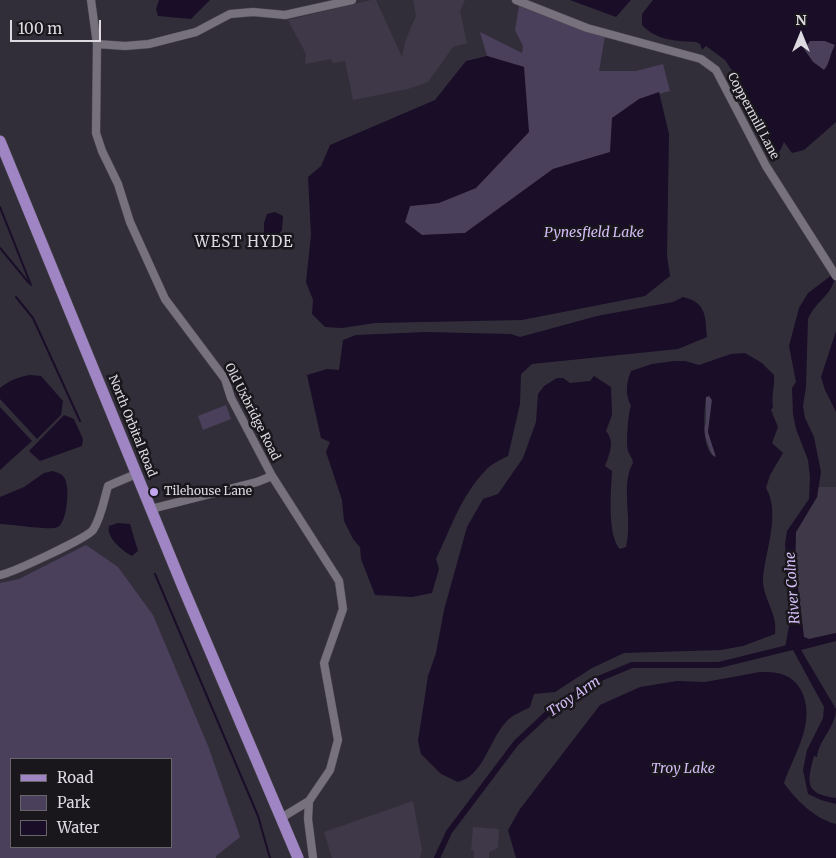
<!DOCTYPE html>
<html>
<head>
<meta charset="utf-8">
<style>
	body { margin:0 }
	#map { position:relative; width:836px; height:858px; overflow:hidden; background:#322e39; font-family:Merriweather,serif }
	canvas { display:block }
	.legend { position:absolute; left:10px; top:758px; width:162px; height:90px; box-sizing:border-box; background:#19171c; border:1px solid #67656b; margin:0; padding:6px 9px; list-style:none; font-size:15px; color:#dddbe1 }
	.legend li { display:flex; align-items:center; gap:10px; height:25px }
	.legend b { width:25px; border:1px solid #67656b }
	.north { position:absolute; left:776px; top:10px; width:50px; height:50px; -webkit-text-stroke:4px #19171c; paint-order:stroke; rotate:0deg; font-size:14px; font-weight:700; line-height:20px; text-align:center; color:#dddbe1 }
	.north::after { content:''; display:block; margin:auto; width:18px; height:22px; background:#dddbe1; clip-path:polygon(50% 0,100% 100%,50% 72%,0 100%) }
	.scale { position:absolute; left:10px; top:20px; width:91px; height:22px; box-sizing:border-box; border:2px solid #dddbe1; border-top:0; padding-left:6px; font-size:15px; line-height:18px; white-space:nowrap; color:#dddbe1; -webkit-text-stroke:4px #19171c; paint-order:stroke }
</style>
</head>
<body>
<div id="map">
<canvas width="836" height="858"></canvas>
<ul class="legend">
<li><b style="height:6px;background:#a085c4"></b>Road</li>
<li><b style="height:14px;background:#4b405c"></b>Park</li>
<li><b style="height:14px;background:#190d28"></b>Water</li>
</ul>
<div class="north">N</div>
<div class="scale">100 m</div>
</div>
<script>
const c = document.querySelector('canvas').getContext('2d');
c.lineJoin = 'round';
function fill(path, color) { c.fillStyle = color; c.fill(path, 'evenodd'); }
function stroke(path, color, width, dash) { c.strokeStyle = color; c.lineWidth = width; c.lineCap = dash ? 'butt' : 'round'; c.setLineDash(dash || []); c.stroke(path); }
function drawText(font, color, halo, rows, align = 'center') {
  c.font = font + ' Merriweather,serif'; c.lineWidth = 5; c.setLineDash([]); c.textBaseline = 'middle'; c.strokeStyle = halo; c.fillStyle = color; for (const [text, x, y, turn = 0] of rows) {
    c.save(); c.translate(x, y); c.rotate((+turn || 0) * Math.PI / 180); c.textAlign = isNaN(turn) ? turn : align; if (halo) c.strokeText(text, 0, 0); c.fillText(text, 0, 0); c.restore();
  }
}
fill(new Path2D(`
	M371 0H376L402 57 406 39 416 16 413 0H465L460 11 467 43 453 47 428 82 408 89 353 100 345 61 333 63 331 59 305 64 306 54 288 20Z
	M818 487H836V633L809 639 804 637 795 564 796 532 817 497Z
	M413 801 422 850 420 858H332L324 832Z
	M473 827 499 829 498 848 489 852V858H474V851L471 850Z`), '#3e3848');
fill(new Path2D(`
	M519 6 605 36 599 71H636L663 64 670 91 639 99 611 152 553 169 465 233 422 235 405 222 410 206 439 203 524 67 487 56 480 32 522 53 523 46 515 30Z
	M810 41H825L836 45C830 53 830 63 824 70L813 62 804 49Z
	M710 396 712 400 708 432 716 457H713L703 431 706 423V397Z
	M226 405 231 419 203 430 198 416Z
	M86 545 118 567 153 615 208 746 240 837 216 856V858H0V583L19 579ZM11 759H171V847H11Z`), '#4b405c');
fill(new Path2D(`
	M159 0H210L191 19 158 16 156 9Z
	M570 0H631L616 17Z
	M653 0H836V122L804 150 792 153 784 142 780 151 776 153 745 90 725 60 706 46 702 50 700 44 696 42C677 41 657 41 642 25V14ZM810 41H825L835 45C830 53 830 64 824 70L813 62 804 49Z
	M487 56 524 67 529 132 476 188 439 203 410 206 405 222 422 235 465 233 553 169 610 152 612 118 639 99 659 92 669 134 667 256 670 276 645 296 522 320 375 323 342 328 325 327 312 314 313 300 306 282 311 235 308 177 321 166 330 145 435 100 466 61Z
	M275 212 283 216 282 230 276 238 269 240 264 236V223L267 214Z
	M836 268C836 295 817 298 808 319L806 387 803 406 805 418 814 437 821 472 817 497 796 532 795 564 804 637 809 639 836 633V641L801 650 836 709C836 727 819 739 817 757L814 756C807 782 804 794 836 798V804L821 800 808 794 803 770 807 750 823 718 824 707 793 650 785 648 791 615 785 544 787 531 809 499 810 477 808 460 796 429 793 414 792 388 796 382 789 346 799 308 808 293 832 275Z
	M683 297C707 303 705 316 707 337L678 349 532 364 521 374 520 404 508 456C500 460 491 464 485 471 462 494 450 530 436 559L439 569 432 593 412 597 375 595 361 559 360 547 353 539 344 521 342 500 326 452 330 442 321 438 307 375 327 369 339 370 343 340 356 335 426 332 511 334 520 337 597 316 673 302Z
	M836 331V412L825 390 821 377Z
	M745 353 762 363 774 375C775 387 771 395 773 407L771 410 778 427 772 443 783 453 770 475 766 488C781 513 765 552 763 578 762 598 778 613 775 634L743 646 721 650 624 653 592 668 555 692 534 694 530 707C522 712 513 714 506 722 489 740 484 775 458 782L441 774 421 754 418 741 428 676 436 653 444 610 467 527 483 499 498 494 523 458 536 422 538 394 544 386 557 378H563L570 383 590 381 594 376 611 387 612 415 606 431C615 442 610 453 605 466L612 471C611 490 607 536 620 549L626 547C633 520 620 485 633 463 632 457 630 456 628 451 626 443 628 413 631 406 625 394 626 384 631 371L652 364 674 361H685L699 365 731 354ZM709 396 712 400 708 432 716 457C701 453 704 410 706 397Z
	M30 375 41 376 63 401 61 415 37 439 0 399V388C10 380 18 377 30 375Z
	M0 407 32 441 0 470Z
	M64 415 74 419 83 439 82 446 40 461 29 451Z
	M53 471C58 473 63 474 65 479 70 488 67 522 58 527 50 531 12 524 0 524V497L24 487 44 473Z
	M118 523 130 524 138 551 132 556C123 551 106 538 109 526Z
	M760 672C779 672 793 674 802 692 816 723 794 754 784 783 796 800 815 819 836 824V858H516L508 830 520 809 600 705 640 687 677 681 705 682Z`), '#190d28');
stroke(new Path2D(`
	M0 207 31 285
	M0 248 29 283
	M16 297 33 318 80 421
	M155 574 258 816 270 858`), '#190d28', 2);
stroke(new Path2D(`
	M437 858 449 832 516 743 549 712 596 680 632 665H719L792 647`), '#190d28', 6);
const minor = new Path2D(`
	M91 0 97 44 96 133 102 151 118 184 130 222 165 299 225 379 231 398 272 476 339 581 343 609 324 663 338 740 330 770 309 801 281 818
	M516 0 587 28 701 59 716 70 766 166 836 276
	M97 44 125 46 149 44 196 32 230 14 253 12 285 15 352 0
	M151 509 257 482 272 476
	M0 575C12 573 87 538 93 530 101 518 104 500 108 486L136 474
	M309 801 308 819 313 858`);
const primary = new Path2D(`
	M0 141 182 585 298 858`);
stroke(minor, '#4d4952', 9);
stroke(primary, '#4d4952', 12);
stroke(minor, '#76717d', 8);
stroke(primary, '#a085c4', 11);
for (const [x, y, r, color] of [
	[154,492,5,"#c4a7f1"]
]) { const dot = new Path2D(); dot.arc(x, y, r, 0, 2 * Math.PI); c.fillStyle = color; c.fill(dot); stroke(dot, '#19171c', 2); }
drawText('12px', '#dddbe1', '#19171c', [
	["Coppermill Lane",753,116,62],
	["Old Uxbridge Road",252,412,63],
	["North Orbital Road",132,426,68]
]);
drawText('12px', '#dddbe1', '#19171c', [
	["Tilehouse Lane",164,492]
], 'left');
drawText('italic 14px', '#d3bcf7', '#19171c', [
	["Pynesfield Lake",594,233],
	["River Colne",793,588,-94],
	["Troy Arm",574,697,-34],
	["Troy Lake",683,769]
]);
c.letterSpacing = '1px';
drawText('15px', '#dddbe1', '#19171c', [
	["WEST HYDE",244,243]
]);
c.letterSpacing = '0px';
</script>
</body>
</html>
